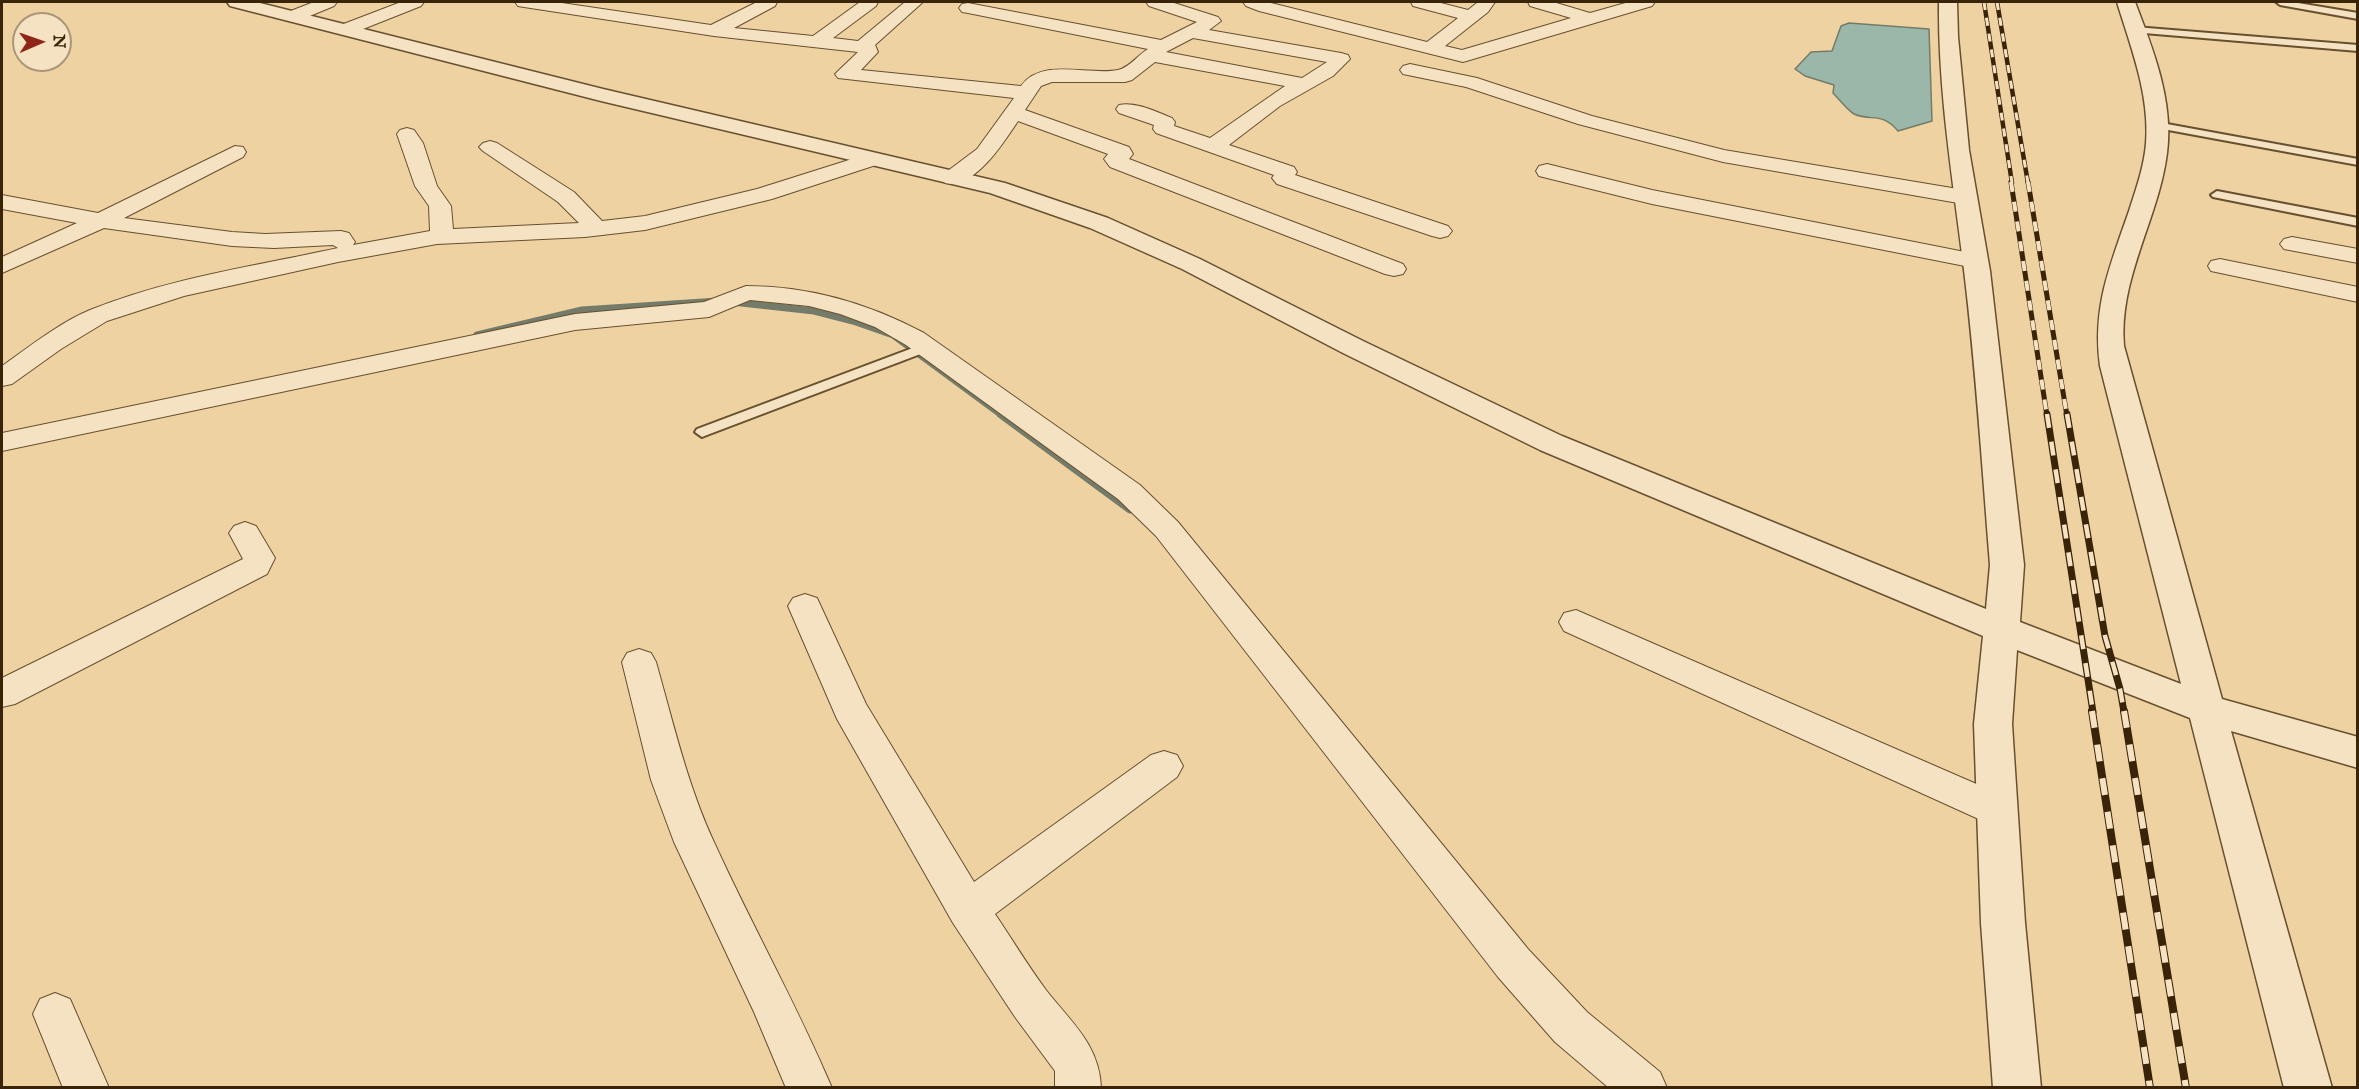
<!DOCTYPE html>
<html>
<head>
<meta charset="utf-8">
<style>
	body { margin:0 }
	#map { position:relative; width:2359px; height:1089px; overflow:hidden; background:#efd2a2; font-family:"IM FELL English",serif }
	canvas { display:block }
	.frame { position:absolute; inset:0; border:3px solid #3a2409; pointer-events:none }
	.north { position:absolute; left:12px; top:12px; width:60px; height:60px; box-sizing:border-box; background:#f5e2c3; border:2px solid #aa9679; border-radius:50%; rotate:88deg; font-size:16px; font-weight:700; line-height:24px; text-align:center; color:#3a2409 }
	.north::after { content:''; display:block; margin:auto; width:21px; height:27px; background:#8f2418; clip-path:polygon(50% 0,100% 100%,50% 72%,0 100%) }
</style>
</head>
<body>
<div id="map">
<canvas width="2359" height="1089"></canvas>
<div class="frame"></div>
<div class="north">N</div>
</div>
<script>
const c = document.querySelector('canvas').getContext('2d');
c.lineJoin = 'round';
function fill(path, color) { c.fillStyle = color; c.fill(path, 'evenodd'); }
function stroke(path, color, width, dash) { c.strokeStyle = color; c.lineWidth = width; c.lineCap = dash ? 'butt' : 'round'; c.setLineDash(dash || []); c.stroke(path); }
const water = new Path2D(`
	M1849 23 1929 29 1932 121 1898 131C1881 111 1872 122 1854 114 1847 110 1839 99 1833 93L1834 85 1805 76 1795 69 1811 52 1832 51 1841 26Z`);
fill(water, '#9ab7a9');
stroke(water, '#747c69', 1.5);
stroke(new Path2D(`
	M732 302 814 311 853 321 893 335 1003 416
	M477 335 582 310 718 301`), '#747c69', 7);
stroke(new Path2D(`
	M1001 414 1130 509`), '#747c69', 9);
const service = new Path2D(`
	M2276 2H2292L2358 13V19L2280 5Z
	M2135 27 2358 45V51L2132 32 2130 30Z
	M2156 122 2358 159V165L2152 127 2151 125Z
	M2217 191 2358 218V226L2213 197 2211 195Z
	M926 343 933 347 931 350 707 435 702 437 695 432 697 429Z`);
const minor = new Path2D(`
	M314 2H337L334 6 300 20H288L285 16 288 12Z
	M401 2H424L421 6 353 33H341L338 29 341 25Z
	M515 2H555L711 25 757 2H777L775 6 734 28 813 36 860 2H878L876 6 833 38 858 41 905 2H923L875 45 878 52 861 70 1021 86C1042 57 1088 76 1118 70 1129 68 1139 54 1148 49L968 13 962 12 959 8 962 4 968 3 1161 40 1197 22 1149 6 1146 2H1171L1218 17 1221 21 1209 30 1341 53 1348 55 1350 59 1333 76 1280 106 1229 145 1294 167 1297 172 1295 175 1448 226 1452 231 1448 236 1440 238 1432 236 1277 184 1272 178 1274 175 1156 133 1153 129 1154 125 1119 113 1116 109 1119 105C1135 101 1157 112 1172 118L1175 122 1174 126 1210 138 1285 86 1155 62 1132 80 1125 82H1052L1041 86 1025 110 1129 147 1133 154 1129 159 1403 264 1406 269 1403 274 1394 276 1385 274 1110 167 1104 159 1108 154 1018 121C1004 142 974 190 945 183L942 178 945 173 977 149 1014 98 838 78 835 74 858 52 714 36 524 7 518 6ZM1193 38 1327 62 1302 78 1166 52Z
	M1243 2H1267L1427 42 1458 18 1413 6 1411 2H1437L1468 10 1478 2H1495L1488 12 1445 46 1462 50 1571 18 1530 6 1528 2H1553L1590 13 1629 2H1655L1652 6 1463 62 1259 11 1246 6Z
	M1410 64 1477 78 1592 116 1724 150 1964 190 1972 192 1975 197 1972 202 1964 204 1723 162 1578 124 1466 87 1403 74 1400 70 1403 66Z
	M407 128 414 130 423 143 437 186 451 206 453 229 579 223 558 202 483 151 479 147 483 143 490 141 497 143 574 192 602 221 645 216 757 189 871 153 879 154 882 159 879 164 772 199 645 230 585 237 437 244 338 262 184 296 107 321 61 349 12 384 2 386V366C29 347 59 323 90 310 169 278 256 266 338 248L333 245 274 248 232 246 104 228 2 273V257L77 223 2 209V195L98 213 235 146 243 147 246 152 243 157 124 218 232 232 265 234 341 231 349 233 355 242 353 245 430 231 429 206 415 186 397 134 400 130Z
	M1547 164 1652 190 1975 254 1984 256 1987 261 1984 266 1975 268 1652 204 1539 176 1536 171 1539 166Z
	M2292 237 2358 249V263L2284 249 2280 244 2284 239Z
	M2220 259 2358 287V302L2211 271 2208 266 2211 261Z
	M746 286C809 286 870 304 924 333L1140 485 1178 522 1528 949 1587 1012 1660 1072 1667 1088H1609L1555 1042 1498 977 1156 536 1118 499 906 345 875 327 840 314 809 306 750 300 709 317 575 330 2 451V433L575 314 704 302Z
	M245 522 256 526 275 558 267 574 15 704 2 707V678L243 559 229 533 234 526Z
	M805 594 817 598 866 704 974 882 1151 755 1164 751 1177 755 1183 766 1177 777 995 914C1012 939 1028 966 1046 990 1070 1021 1100 1045 1101 1088H1055V1071L1015 1017 953 923 837 719 788 606 793 598Z
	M1576 610 2011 799 2016 810 2011 821 1997 826 1983 821 1564 631 1559 622 1564 613Z
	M639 649 651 653 656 662C673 722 687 783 713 840 751 924 796 1003 832 1088H786L754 1012 674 842 651 780 622 662 627 653Z
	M55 993 70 999 109 1088H63L33 1014 40 999Z`);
const tertiary = new Path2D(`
	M227 2H256L603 89 1005 183 1108 218 1200 259 1363 341 1562 436 1986 609 1990 565C1982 467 1976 368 1964 270 1953 180 1938 92 1939 2H1957L1958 37 1969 150 1990 271 2024 565 2020 622 2181 684 2100 366C2092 307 2110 266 2129 211 2136 189 2144 167 2146 144 2150 95 2131 48 2117 2H2135C2153 49 2174 102 2167 153 2159 218 2118 279 2124 346L2222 699 2358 737V768L2231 731 2332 1088H2284L2190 718 2017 650 2012 724 2025 923 2041 1088H1993L1981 923 1974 724 1983 636 1540 450 1343 353 1182 269 1090 228 990 193 601 101 230 6Z`);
stroke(service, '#67502f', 4);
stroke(minor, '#67502f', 2);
stroke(tertiary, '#67502f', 3);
fill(service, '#f5e2c3');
fill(minor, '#f5e2c3');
fill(tertiary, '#f5e2c3');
const railFar3 = new Path2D(`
	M1984 2 2012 183
	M1997 2 2028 183`);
const railFar2 = new Path2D(`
	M2011 182 2047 416
	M2028 182 2067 416`);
const railFar1 = new Path2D(`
	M2047 414 2093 712
	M2067 414 2105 636 2120 689 2124 712`);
const rail = new Path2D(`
	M2092 711 2150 1088
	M2124 711 2186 1088`);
stroke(railFar3, '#3a2409', 4.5);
stroke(railFar2, '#3a2409', 5);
stroke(railFar1, '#3a2409', 7);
stroke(rail, '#3a2409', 8);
stroke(railFar3, '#f5e2c3', 3, [8]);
stroke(railFar2, '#f5e2c3', 4, [10]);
stroke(railFar1, '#f5e2c3', 4.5, [14]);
stroke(rail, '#f5e2c3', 6, [17]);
</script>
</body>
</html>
